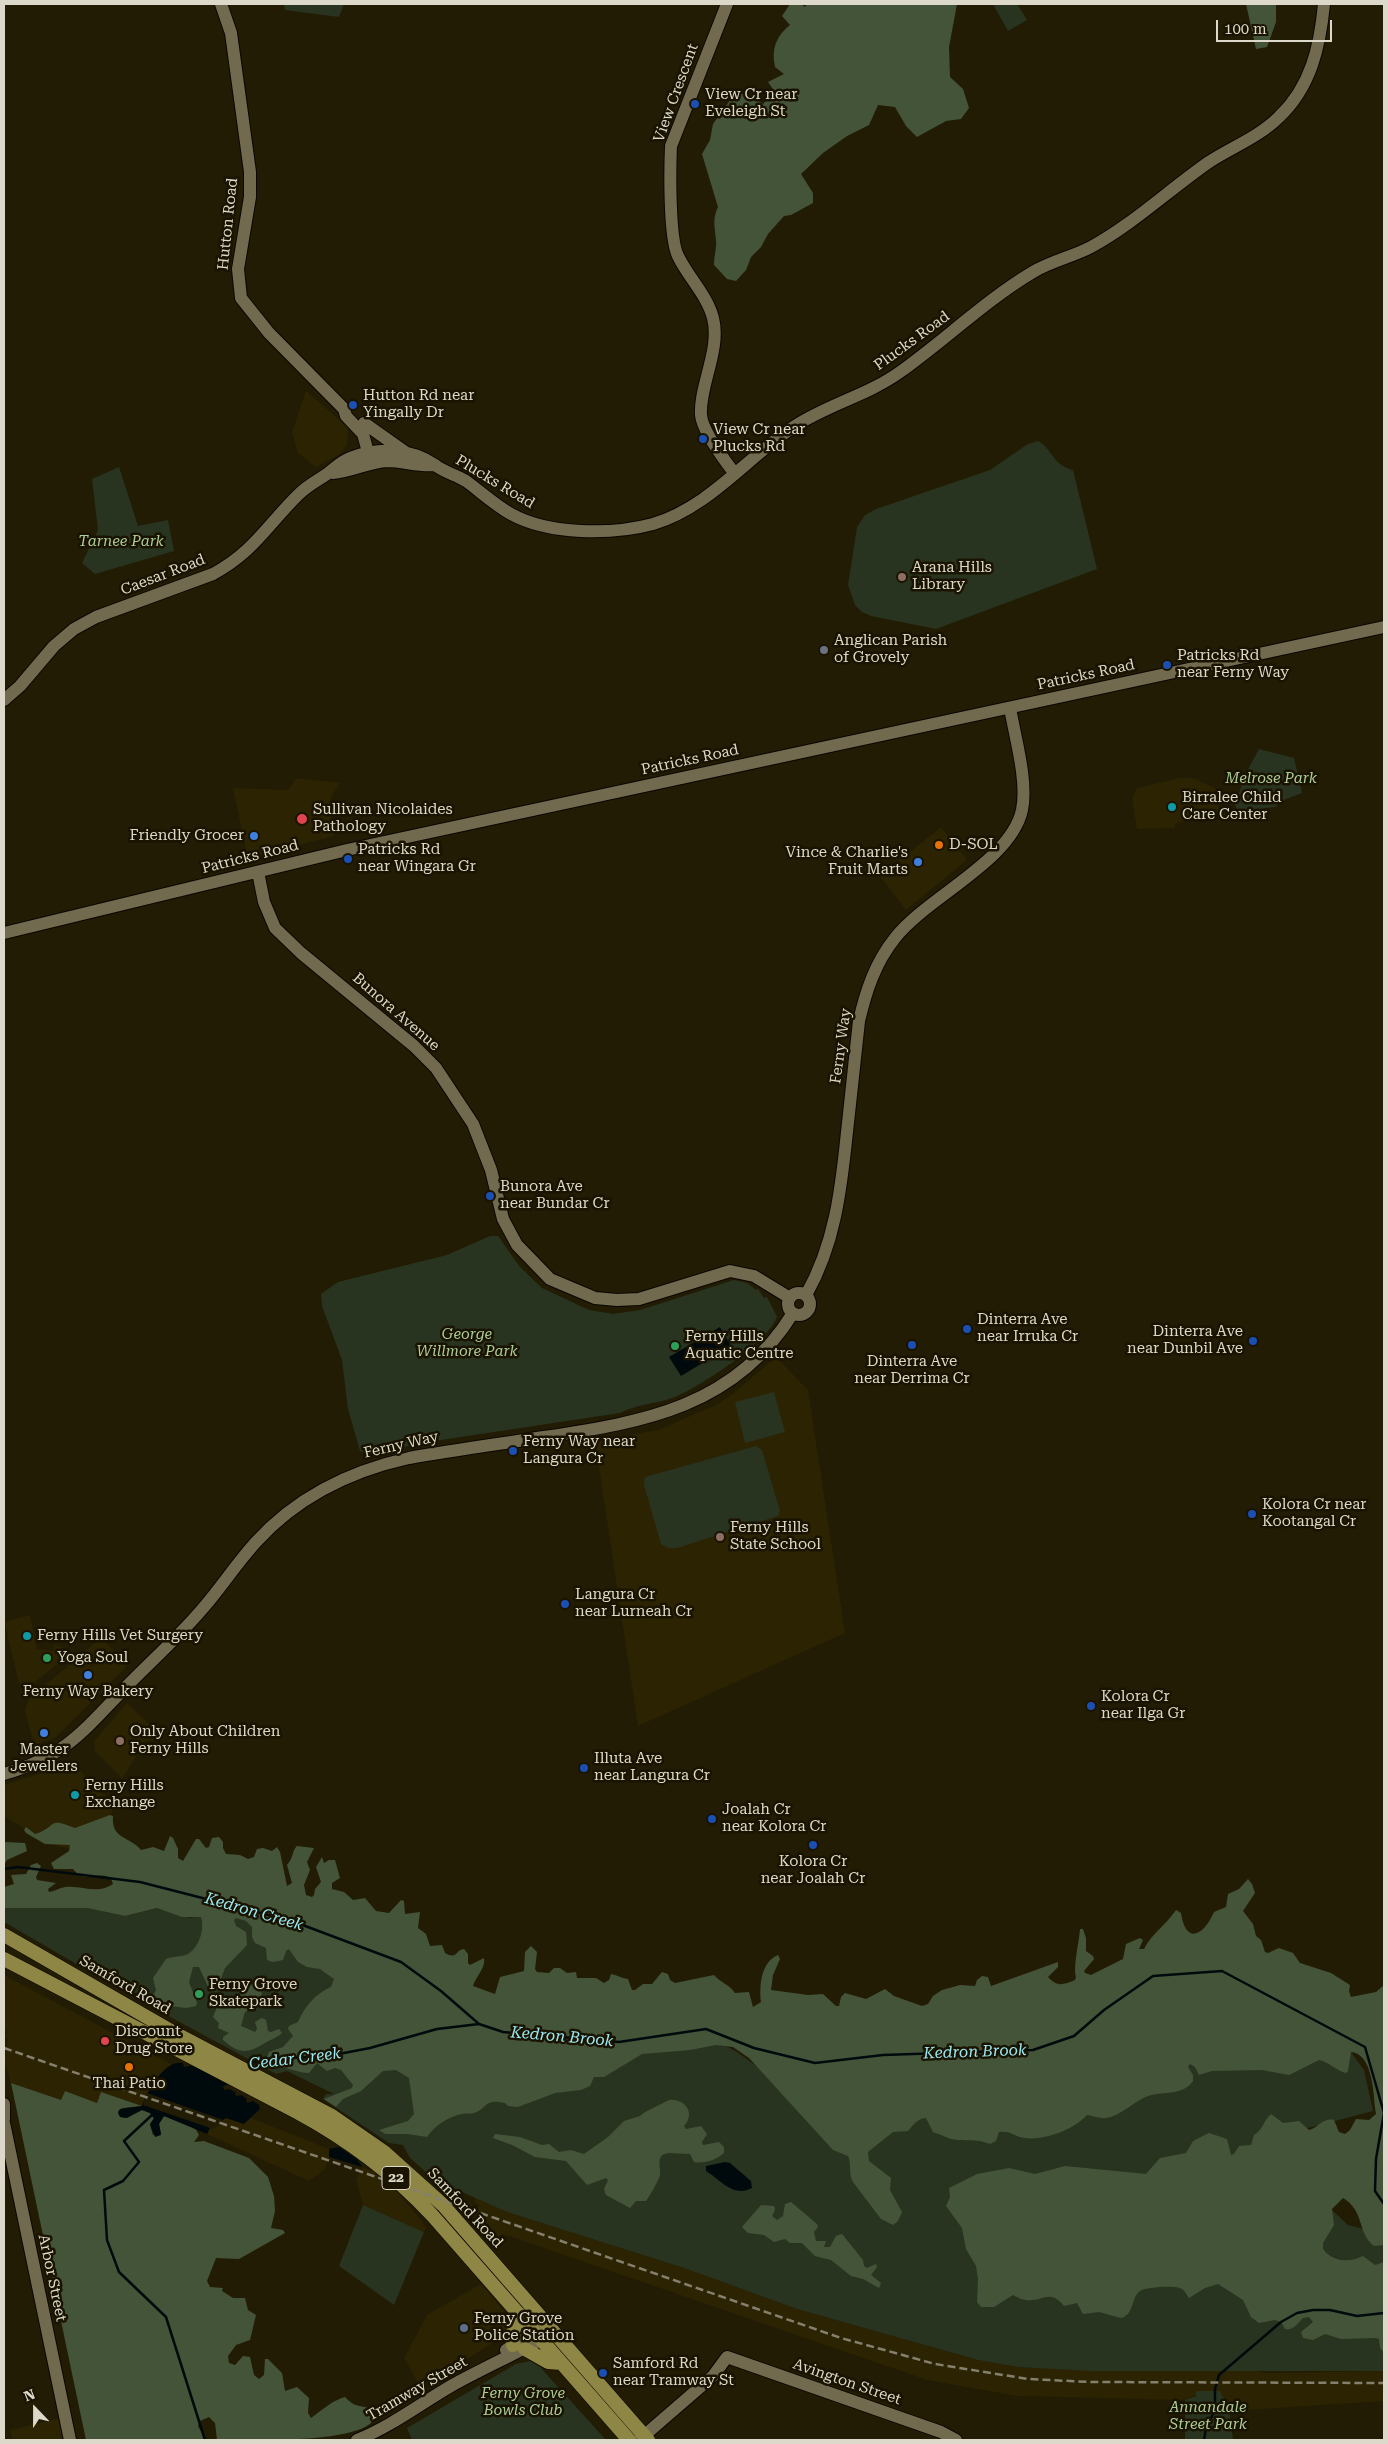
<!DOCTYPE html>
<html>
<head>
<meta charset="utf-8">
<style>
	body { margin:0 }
	#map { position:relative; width:1388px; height:2444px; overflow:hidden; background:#221c04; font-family:"Roboto Serif",serif }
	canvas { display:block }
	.frame { position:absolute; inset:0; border:5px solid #dcd9ca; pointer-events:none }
	.north { position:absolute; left:10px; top:2384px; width:50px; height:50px; -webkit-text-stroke:4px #191300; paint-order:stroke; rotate:338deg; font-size:14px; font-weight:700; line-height:20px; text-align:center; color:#dcd9ca }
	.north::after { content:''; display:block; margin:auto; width:18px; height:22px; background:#dcd9ca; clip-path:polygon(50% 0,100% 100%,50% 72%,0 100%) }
	.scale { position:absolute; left:1216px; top:20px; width:116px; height:22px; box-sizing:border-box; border:2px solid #dcd9ca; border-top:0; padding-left:6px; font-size:15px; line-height:18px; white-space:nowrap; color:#dcd9ca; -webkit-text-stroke:4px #191300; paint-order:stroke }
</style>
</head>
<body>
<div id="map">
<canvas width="1388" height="2444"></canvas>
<div class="frame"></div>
<div class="north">N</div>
<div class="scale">100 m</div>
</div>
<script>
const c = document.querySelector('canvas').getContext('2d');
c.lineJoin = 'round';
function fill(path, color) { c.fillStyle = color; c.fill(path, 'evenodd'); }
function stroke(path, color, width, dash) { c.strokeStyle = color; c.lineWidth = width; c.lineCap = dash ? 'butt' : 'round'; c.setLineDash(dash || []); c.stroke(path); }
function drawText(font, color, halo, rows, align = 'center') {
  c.font = font + ' "Roboto Serif",serif'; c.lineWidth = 5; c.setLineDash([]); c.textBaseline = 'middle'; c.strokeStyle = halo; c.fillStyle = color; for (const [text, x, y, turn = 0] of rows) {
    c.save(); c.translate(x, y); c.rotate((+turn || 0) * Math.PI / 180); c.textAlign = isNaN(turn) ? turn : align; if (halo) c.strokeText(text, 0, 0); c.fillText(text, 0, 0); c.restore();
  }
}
fill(new Path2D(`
	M306 391 348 427 347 445 340 454 316 467 298 453 292 432Z
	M296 778 340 783 331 797 329 809 334 836 251 857 247 855 233 788 288 790Z
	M1180 778H1193L1215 788 1219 798 1218 815 1175 823V828L1137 829 1132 799 1137 788Z
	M941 827 967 860 906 910 880 876Z
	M776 1357 808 1390 845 1633 638 1726 595 1441 658 1430 716 1405 730 1396Z
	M30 1615 37 1649 53 1651 55 1644 62 1647 69 1655 30 1686 24 1687 21 1686 18 1680 5 1624 7 1621Z
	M103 1640 125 1662 126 1667 56 1737 34 1745 25 1710 29 1699 97 1641Z
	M127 1703 157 1732 158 1739 145 1742 122 1779 95 1751 94 1741Z
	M67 1761 72 1762 103 1795 117 1803 87 1852 57 1846 41 1839 4 1816V1785L45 1772Z
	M4 1975 171 2064 147 2093 142 2106 102 2092 97 2103 65 2091 61 2101 11 2083 4 2060 8 2038H6L7 2031 4 2030Z
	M216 2112 246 2116 329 2149V2157L325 2169 309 2181 207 2134Z
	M362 2167 382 2174 421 2220 426 2228 424 2232 363 2205 356 2180Z
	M434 2189 465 2200 475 2207 468 2224Z
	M476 2197 507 2212 684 2268 797 2309 978 2360 1018 2367 1254 2371 1268 2373 1384 2371V2401L1231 2411 1228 2400 1220 2394 1196 2395 1185 2400 1017 2396 927 2380 503 2234 492 2242 488 2241 476 2224 473 2223 479 2205 474 2203Z
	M481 2284 510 2318 511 2325 507 2334 421 2388 404 2358 427 2315Z
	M60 2418 64 2440H12L10 2430Z`), '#2b2302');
fill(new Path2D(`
	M284 4H344L339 17 285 10Z
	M993 4H1017L1027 20 1008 31Z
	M1038 441C1052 448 1052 465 1073 470L1097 569 936 629 871 616 862 612 855 605 848 585 857 527 865 515 876 509 990 470 1028 444Z
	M119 467 138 526 168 520 174 551 95 574 82 563 98 530 92 479Z
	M1259 749 1294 758 1302 793 1281 801 1276 807 1265 808 1261 811 1237 809 1235 805 1246 773Z
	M490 1236H498L520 1267 542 1288 589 1310 613 1314 640 1310 734 1280 747 1283 756 1290 758 1289 764 1298 767 1297 777 1317C767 1343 701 1386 675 1397 657 1404 637 1404 620 1413L434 1441 367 1454 360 1451 348 1409 342 1360 322 1306 321 1294 338 1282 447 1255Z
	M774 1392 785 1432 745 1443 735 1402Z
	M756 1446 762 1450 780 1511 778 1516 677 1548H668L661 1544 644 1485 645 1477Z
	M4 1908H87L125 1916 157 1908 190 1918 219 1912 643 2045 718 2042 737 2052 784 2086 1335 2030 1364 2070 1373 2111 1258 2141 1348 2225 1384 2234V2371H1090L1018 2367 978 2360 797 2309 684 2268 507 2212 435 2180 410 2158 403 2145 389 2143 323 2099 326 2094H334L287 2071 276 2074 135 1998 4 1922Z
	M363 2205 424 2232 394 2305 339 2266Z
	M530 2361 540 2367 606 2440H412L407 2428 516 2364Z
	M1196 2391H1220L1222 2396 1228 2400 1233 2440H1185V2400L1196 2396Z`), '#283420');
fill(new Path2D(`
	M790 4H801L805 7 807 4H957L949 47 950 77 963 89 969 108 961 119 946 121 917 137 906 126 895 107 878 105 869 125 847 136 823 153 801 174 813 193V203L791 215 784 216 768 234 761 247 751 257 746 270 736 281 727 279 714 265C714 256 717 247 716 240 715 227 712 220 718 207L702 154 710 140 713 124 731 99 740 93 754 97 763 104 775 92 768 82 784 74 775 67C771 49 776 36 790 25L782 16Z
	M1246 4H1276V22L1267 47 1256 49Z
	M110 1815 113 1816C111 1840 130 1836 141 1850L153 1847 164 1851 170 1836 173 1838 178 1849V1858L183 1861 196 1839H199L206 1848 209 1847 212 1838 219 1837 223 1842V1848L226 1854 240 1855 248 1859 254 1857 257 1849 263 1848 272 1851 277 1847 280 1852 287 1886 292 1883 287 1865C294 1857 292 1850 297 1846L314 1848 307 1862 310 1870 304 1885 306 1895 312 1897 314 1895 315 1889 321 1882 316 1867 322 1857 324 1863 329 1860H335L340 1878 332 1883V1889L344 1892 353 1900 365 1898 376 1911 389 1913 401 1900 404 1901 405 1914 420 1912 418 1928 426 1934 430 1946 442 1945 445 1953C458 1960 455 1950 464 1949L468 1954V1963L470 1965 484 1958C486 1968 476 1976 473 1986L495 1994 500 1977 524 1971 525 1952 531 1946 537 1952 535 1969 537 1972 549 1973 554 1968H560L567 1973 576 1972 577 1978H596L604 1983 609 1980 611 1974C617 1975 621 1978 628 1979L632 1990H635L643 1984H652L662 1972 668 1974 670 1980 675 1983 714 1975C721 1983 729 1984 735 1993L749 1992 753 2007 761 2002C759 1986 761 1962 778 1955L780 1959 773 1975 771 1990 808 1995 823 1994 836 2006H839L841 1997 845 1993 866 1999 885 1989 894 1996 922 2006 928 2004 933 1996 942 1990 960 1985 975 1986 977 1980 982 1976 988 1977 991 1986 1058 1962V1967L1048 1977C1057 1987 1063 1985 1075 1980L1076 1977C1073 1967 1079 1942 1080 1929H1083L1086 1938V1951L1093 1956 1094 1959 1084 1971 1085 1973 1091 1975 1123 1959 1126 1944 1140 1938 1143 1940 1139 1949H1144C1153 1932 1165 1926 1176 1910L1181 1913C1186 1946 1204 1935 1214 1912L1226 1907 1228 1894 1239 1889 1248 1879 1252 1884 1255 1893 1243 1911 1253 1924 1256 1936 1261 1940 1265 1952 1268 1953 1279 1948 1293 1953 1300 1963 1331 1973 1350 1985 1349 1991 1351 1997 1376 1992 1384 1985V2245L1374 2246C1357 2233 1365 2211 1343 2198L1332 2209 1334 2225 1323 2243V2249C1332 2262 1350 2263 1363 2256L1375 2265 1384 2262V2353L1380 2348 1379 2339 1376 2338 1341 2339 1325 2334 1313 2340 1303 2338 1301 2332 1313 2322 1309 2317 1303 2318C1298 2323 1293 2331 1285 2329L1281 2322 1275 2320 1259 2323 1251 2317 1243 2300 1218 2284 1205 2288 1189 2298C1187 2295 1185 2291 1182 2289 1176 2285 1146 2287 1140 2291 1130 2299 1135 2314 1121 2318L1099 2312 1083 2314 1077 2303 1064 2306C1050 2288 1043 2302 1026 2300 1022 2300 1017 2297 1013 2295L994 2307H981L977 2302 978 2279 976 2266 966 2249 962 2228 946 2206 950 2197 949 2188 977 2174 1009 2168 1035 2174 1065 2166 1146 2174 1160 2158 1186 2153 1193 2141 1209 2133 1227 2139 1231 2155 1234 2154 1239 2146 1251 2145 1254 2135C1263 2130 1263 2121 1271 2114L1283 2123 1299 2121 1309 2130C1318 2128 1323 2117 1334 2120L1339 2132 1345 2134 1350 2130 1356 2119 1369 2120 1376 2114C1373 2096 1374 2054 1351 2052L1348 2071 1346 2073C1335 2070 1329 2062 1319 2060L1289 2075 1262 2070 1212 2071 1199 2075 1195 2067 1190 2064 1188 2067 1193 2075V2081C1183 2096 1163 2091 1148 2096 1134 2101 1121 2116 1106 2118 1101 2119 1093 2116 1087 2115 1075 2129 1044 2141 1025 2138 1015 2137 1010 2130 999 2132L996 2141 990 2144C976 2138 965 2142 951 2139 945 2137 940 2134 933 2132L926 2118C918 2118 913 2125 908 2131L893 2132 868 2152 869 2161 891 2178 890 2190 902 2212 898 2221 893 2225 881 2219 853 2182C848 2174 852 2165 848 2156L833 2150 749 2058 733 2047 716 2045 690 2050 642 2054 604 2077H594L590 2086 581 2090 555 2093 518 2107 508 2106 505 2103C484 2098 488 2108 474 2113 470 2114 466 2113 462 2114 448 2117 435 2125 427 2137L408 2134H385L379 2130 408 2121 414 2114 409 2078 396 2070 383 2071 361 2091 343 2099 336 2107 324 2099 352 2088 353 2085 341 2070 335 2068 327 2071 317 2063 309 2073C297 2073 289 2067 276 2067L267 2057 269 2052 283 2047 293 2036 288 2029 289 2026 298 2022C305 2006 315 1994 331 1987L334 1979 320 1969 307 1967 298 1962 289 1949 286 1951 283 1960 273 1962 267 1960 266 1948 255 1943 252 1937V1927L246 1921 236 1918 234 1920 236 1926 246 1932 247 1945 225 1968 216 1992 210 1991 199 1967H193L189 1982 197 2003 196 2006 186 2008 153 2004 152 1998 156 1990 153 1978 166 1959C173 1956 180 1957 186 1955 199 1949 205 1929 201 1917H182L157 1908 125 1916 87 1908H4V1887L14 1884 11 1875 26 1874 31 1865 37 1863 41 1866 36 1877 37 1880 56 1883 48 1889 49 1892C55 1891 60 1888 65 1887 83 1885 96 1895 113 1884L111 1878C94 1870 86 1885 73 1869H54L51 1863 69 1851 70 1845 45 1844 26 1833 24 1830 26 1827 35 1834C58 1827 46 1816 75 1828Z
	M4 1842 25 1843 27 1851 7 1860 4 1865Z
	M255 1984 261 1988C264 2002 257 2006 245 2012L241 2026 255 2032 257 2029 255 2022 262 2018 266 2020 268 2031 271 2032 279 2029 282 2033C277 2038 271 2039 265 2043 247 2054 239 2054 223 2040V2037L229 2033 218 2028 219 2023 213 2017 217 2007H231L246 1987Z
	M11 2083 61 2100 65 2091 97 2103 101 2092 142 2106 123 2108 118 2111 123 2118 142 2110 150 2113 154 2119 150 2125 153 2135 161 2133 159 2124 164 2116 195 2128 199 2135 194 2142 204 2141 249 2158 268 2177 274 2196 275 2211 271 2228 283 2230 285 2233 239 2259 216 2258 207 2281 210 2287 223 2288 222 2291 233 2298H245L248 2310 256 2315 250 2340 236 2345 228 2356 229 2363 235 2365 243 2356 250 2357 254 2375 259 2379 264 2375 265 2359H268L282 2373 285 2391 297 2387 309 2398 308 2413 311 2418C322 2410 333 2400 345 2397 348 2400 352 2404 356 2405 366 2408 373 2406 374 2419 361 2444 247 2440 217 2440L215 2423 209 2417 200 2421 198 2426 206 2440H86Z
	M669 2100C685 2098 696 2114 684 2126L686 2129 701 2126 707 2134 702 2142 703 2145 719 2142 724 2147V2153C716 2160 704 2164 694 2162L690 2154 668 2153 662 2155C657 2161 661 2168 660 2175 659 2180 649 2197 646 2201H636L630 2208 606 2195 604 2189 608 2180 606 2178 587 2185 566 2161 535 2157 512 2145 493 2138 495 2134 520 2137 542 2145 549 2144 559 2152 571 2150 584 2154 608 2137 624 2121 640 2116 645 2112Z
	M791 2202 817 2224 818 2227 814 2232 816 2241H826L824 2247H830L836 2236 842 2234 863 2260 864 2266 867 2268 876 2264 877 2267 871 2275 881 2283 879 2288 863 2279 851 2276 831 2260 815 2256 802 2243H790L785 2239 774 2242 764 2235 748 2233 742 2227 761 2205 774 2206 775 2210 772 2216 777 2220 783 2216 785 2204Z`), '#445439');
fill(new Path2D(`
	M720 1327 731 1346 681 1376 669 1357Z
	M177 2063H183L184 2067 194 2065 230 2084 223 2086 224 2090 229 2089 235 2092 236 2096 241 2095 246 2098 247 2103 253 2101 259 2105 260 2109 244 2124 226 2118 210 2128 207 2134 164 2116 159 2124 161 2135 155 2137 150 2124 154 2118 150 2113 142 2110 127 2118 120 2117 118 2113 120 2109 142 2106C148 2091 161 2066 177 2063Z
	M339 2147 357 2159 362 2167 329 2157V2149Z
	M725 2162 730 2163 751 2181 752 2188C733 2198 721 2180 706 2171V2166Z`), '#000a0d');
fill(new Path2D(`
	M147 2093 223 2120 222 2123 213 2129 143 2105Z`), '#221c04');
stroke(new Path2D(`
	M4 1869 18 1867 140 1882 292 1921 401 1962 441 1991 479 2024 503 2032 619 2042 706 2029 754 2048 815 2063 883 2055 1033 2050 1074 2036 1104 2010 1153 1976 1222 1971 1365 2047 1384 2113 1376 2159 1375 2191 1384 2204
	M245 2064 275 2058 323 2057 370 2048 437 2029 479 2024
	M153 2114 124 2141 139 2162 123 2181 104 2190 107 2240 119 2272 166 2317 205 2440
	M1204 2440 1206 2428 1215 2410V2389L1219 2375 1281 2322 1297 2313 1313 2310H1330L1357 2316 1384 2313`), '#000a0d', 2.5);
const secondary = new Path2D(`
	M221 4 231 33 250 172V197L238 269 241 298 269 333 344 409 346 416 363 434 371 463
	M727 4 671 146C670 169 669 238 678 256 688 277 707 295 713 318 721 350 699 386 701 415 702 431 725 461 735 474
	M364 423 405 452
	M333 473C351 472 368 462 387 461 404 461 419 467 435 465
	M4 700 20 686 54 646 74 629 96 617 213 574C254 552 268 524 299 494 308 485 317 481 327 474 335 468 340 462 350 458 378 447 410 448 435 465 444 472 456 475 466 481 481 492 495 505 511 514 549 535 612 535 653 524 710 507 747 457 795 426 829 404 868 395 900 372 945 340 986 300 1033 272 1051 261 1072 257 1091 247 1132 225 1170 189 1209 162 1232 147 1259 137 1279 117 1311 87 1320 46 1324 4
	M258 872 264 902 275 928 301 953 414 1046 436 1068 473 1124 491 1170 503 1219 517 1245 550 1279 595 1298 617 1300 639 1299 730 1271 754 1276 790 1298
	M4 933 347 850 1384 627
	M788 1304a11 11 0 1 1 22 0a11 11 0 1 1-22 0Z
	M806 1295C835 1244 841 1190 847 1132 851 1095 855 1058 859 1021 866 991 875 963 895 938 927 897 1011 861 1022 810 1028 781 1015 737 1010 708
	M4 1774C63 1757 81 1734 122 1691 149 1663 179 1637 204 1607 222 1586 237 1563 256 1542 297 1497 350 1471 409 1458 454 1450 499 1444 544 1437 644 1422 735 1407 793 1313
	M4 2104V2119
	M4 2123 70 2440
	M506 2350 543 2328
	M357 2440C390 2427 420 2404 451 2386 485 2367 520 2352 554 2332
	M639 2440 713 2376 727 2357 941 2432 956 2440`);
const primary = new Path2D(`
	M4 1935 178 2035 332 2116 384 2152 443 2205 648 2440
	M4 1959 297 2112C349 2140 392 2172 432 2215L629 2440
	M513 2345 512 2335 519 2314
	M525 2349 548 2362 561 2363`);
stroke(secondary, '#0b0600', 14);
stroke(primary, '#0b0600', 15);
stroke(secondary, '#716a4f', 12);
stroke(primary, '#8e8644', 14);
stroke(new Path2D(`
	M4 2048 841 2338 935 2364 1028 2379 1091 2382 1384 2383`), '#84806d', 2.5, [8, 4]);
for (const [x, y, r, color] of [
	[695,104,5,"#1a4fb4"],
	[353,405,5,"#1a4fb4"],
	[703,439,5,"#1a4fb4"],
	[902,577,5,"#8d6e63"],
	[824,650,5,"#6b7280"],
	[1167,665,5,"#1a4fb4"],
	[1172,807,5,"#0f9aa8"],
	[302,819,6,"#e0444e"],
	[254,836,5,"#3f7fe0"],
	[939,845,5,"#e8710a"],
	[348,859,5,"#1a4fb4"],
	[918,862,5,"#3f7fe0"],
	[490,1196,5,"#1a4fb4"],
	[967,1329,5,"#1a4fb4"],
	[1253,1341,5,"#1a4fb4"],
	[912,1345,5,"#1a4fb4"],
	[675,1346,5,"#2e9e5b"],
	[513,1451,5,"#1a4fb4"],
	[1252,1514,5,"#1a4fb4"],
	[720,1537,5,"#8d6e63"],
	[565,1604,5,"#1a4fb4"],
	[27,1636,5,"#0f9aa8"],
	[47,1658,5,"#2e9e5b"],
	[88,1675,5,"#3f7fe0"],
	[1091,1706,5,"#1a4fb4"],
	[44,1733,5,"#3f7fe0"],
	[120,1741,5,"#8d6e63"],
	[584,1768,5,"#1a4fb4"],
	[75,1795,5,"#0f9aa8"],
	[712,1819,5,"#1a4fb4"],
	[813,1845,5,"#1a4fb4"],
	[199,1994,5,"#2e9e5b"],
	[105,2041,5,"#e0444e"],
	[129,2067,5,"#e8710a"],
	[464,2328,5,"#5c6f8a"],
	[603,2373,5,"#1a4fb4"]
]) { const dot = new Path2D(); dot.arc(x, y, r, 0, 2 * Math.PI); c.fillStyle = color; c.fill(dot); stroke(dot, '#191300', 2); }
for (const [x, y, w] of [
	[396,2178,28]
]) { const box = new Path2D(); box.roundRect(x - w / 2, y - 11.5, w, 23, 4); c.fillStyle = '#191300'; c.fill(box); stroke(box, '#dcd9ca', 1); }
drawText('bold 14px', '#dcd9ca', null, [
	["22",396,2178]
]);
drawText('15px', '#dcd9ca', '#191300', [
	["View Crescent",676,93,-70],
	["Hutton Road",228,224,-84],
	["Plucks Road",912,341,-36],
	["Plucks Road",495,482,31],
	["Caesar Road",163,575,-21],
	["Patricks Road",1086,675,-12],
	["Patricks Road",690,760,-12],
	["Patricks Road",250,857,-14],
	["Bunora Avenue",396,1012,41],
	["Ferny Way",841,1046,-82],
	["Ferny Way",401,1445,-13],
	["Samford Road",125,1985,30],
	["Samford Road",465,2208,47],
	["Arbor Street",52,2278,78],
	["Avington Street",847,2382,19],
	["Tramway Street",417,2389,-30]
]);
drawText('15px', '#dcd9ca', '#191300', [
	["View Cr near",705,95],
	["Eveleigh St",705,112],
	["Hutton Rd near",363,396],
	["Yingally Dr",363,413],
	["View Cr near",713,430],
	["Plucks Rd",713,447],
	["Arana Hills",912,568],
	["Library",912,585],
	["Anglican Parish",834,641],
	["of Grovely",834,658],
	["Patricks Rd",1177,656],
	["near Ferny Way",1177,673],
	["Birralee Child",1182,798],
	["Care Center",1182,815],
	["Sullivan Nicolaides",313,810],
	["Pathology",313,827],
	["Friendly Grocer",244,836,"right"],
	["D-SOL",949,845],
	["Patricks Rd",358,850],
	["near Wingara Gr",358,867],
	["Vince & Charlie's",908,853,"right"],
	["Fruit Marts",908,870,"right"],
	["Bunora Ave",500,1187],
	["near Bundar Cr",500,1204],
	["Dinterra Ave",977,1320],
	["near Irruka Cr",977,1337],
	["Dinterra Ave",1243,1332,"right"],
	["near Dunbil Ave",1243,1349,"right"],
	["Ferny Hills",685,1337],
	["Aquatic Centre",685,1354],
	["Dinterra Ave",912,1362,"center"],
	["near Derrima Cr",912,1379,"center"],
	["Ferny Way near",523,1442],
	["Langura Cr",523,1459],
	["Kolora Cr near",1262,1505],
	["Kootangal Cr",1262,1522],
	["Ferny Hills",730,1528],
	["State School",730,1545],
	["Langura Cr",575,1595],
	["near Lurneah Cr",575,1612],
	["Ferny Hills Vet Surgery",37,1636],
	["Yoga Soul",57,1658],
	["Ferny Way Bakery",88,1692,"center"],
	["Kolora Cr",1101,1697],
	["near Ilga Gr",1101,1714],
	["Only About Children",130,1732],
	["Ferny Hills",130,1749],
	["Master",44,1750,"center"],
	["Jewellers",44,1767,"center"],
	["Illuta Ave",594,1759],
	["near Langura Cr",594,1776],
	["Ferny Hills",85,1786],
	["Exchange",85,1803],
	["Joalah Cr",722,1810],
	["near Kolora Cr",722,1827],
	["Kolora Cr",813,1862,"center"],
	["near Joalah Cr",813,1879,"center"],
	["Ferny Grove",209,1985],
	["Skatepark",209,2002],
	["Discount",115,2032],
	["Drug Store",115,2049],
	["Thai Patio",129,2084,"center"],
	["Ferny Grove",474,2319],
	["Police Station",474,2336],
	["Samford Rd",613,2364],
	["near Tramway St",613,2381]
], 'left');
drawText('italic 15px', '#adcc99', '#191300', [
	["Tarnee Park",121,542],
	["Melrose Park",1271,779],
	["George",467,1335],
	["Willmore Park",467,1352],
	["Ferny Grove",523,2394],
	["Bowls Club",523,2411],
	["Annandale",1208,2408],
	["Street Park",1208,2425]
]);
drawText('italic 16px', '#9be8f3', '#191300', [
	["Kedron Creek",254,1912,16],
	["Kedron Brook",562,2037,5],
	["Kedron Brook",975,2052,-2],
	["Cedar Creek",295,2059,-7]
]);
</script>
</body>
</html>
